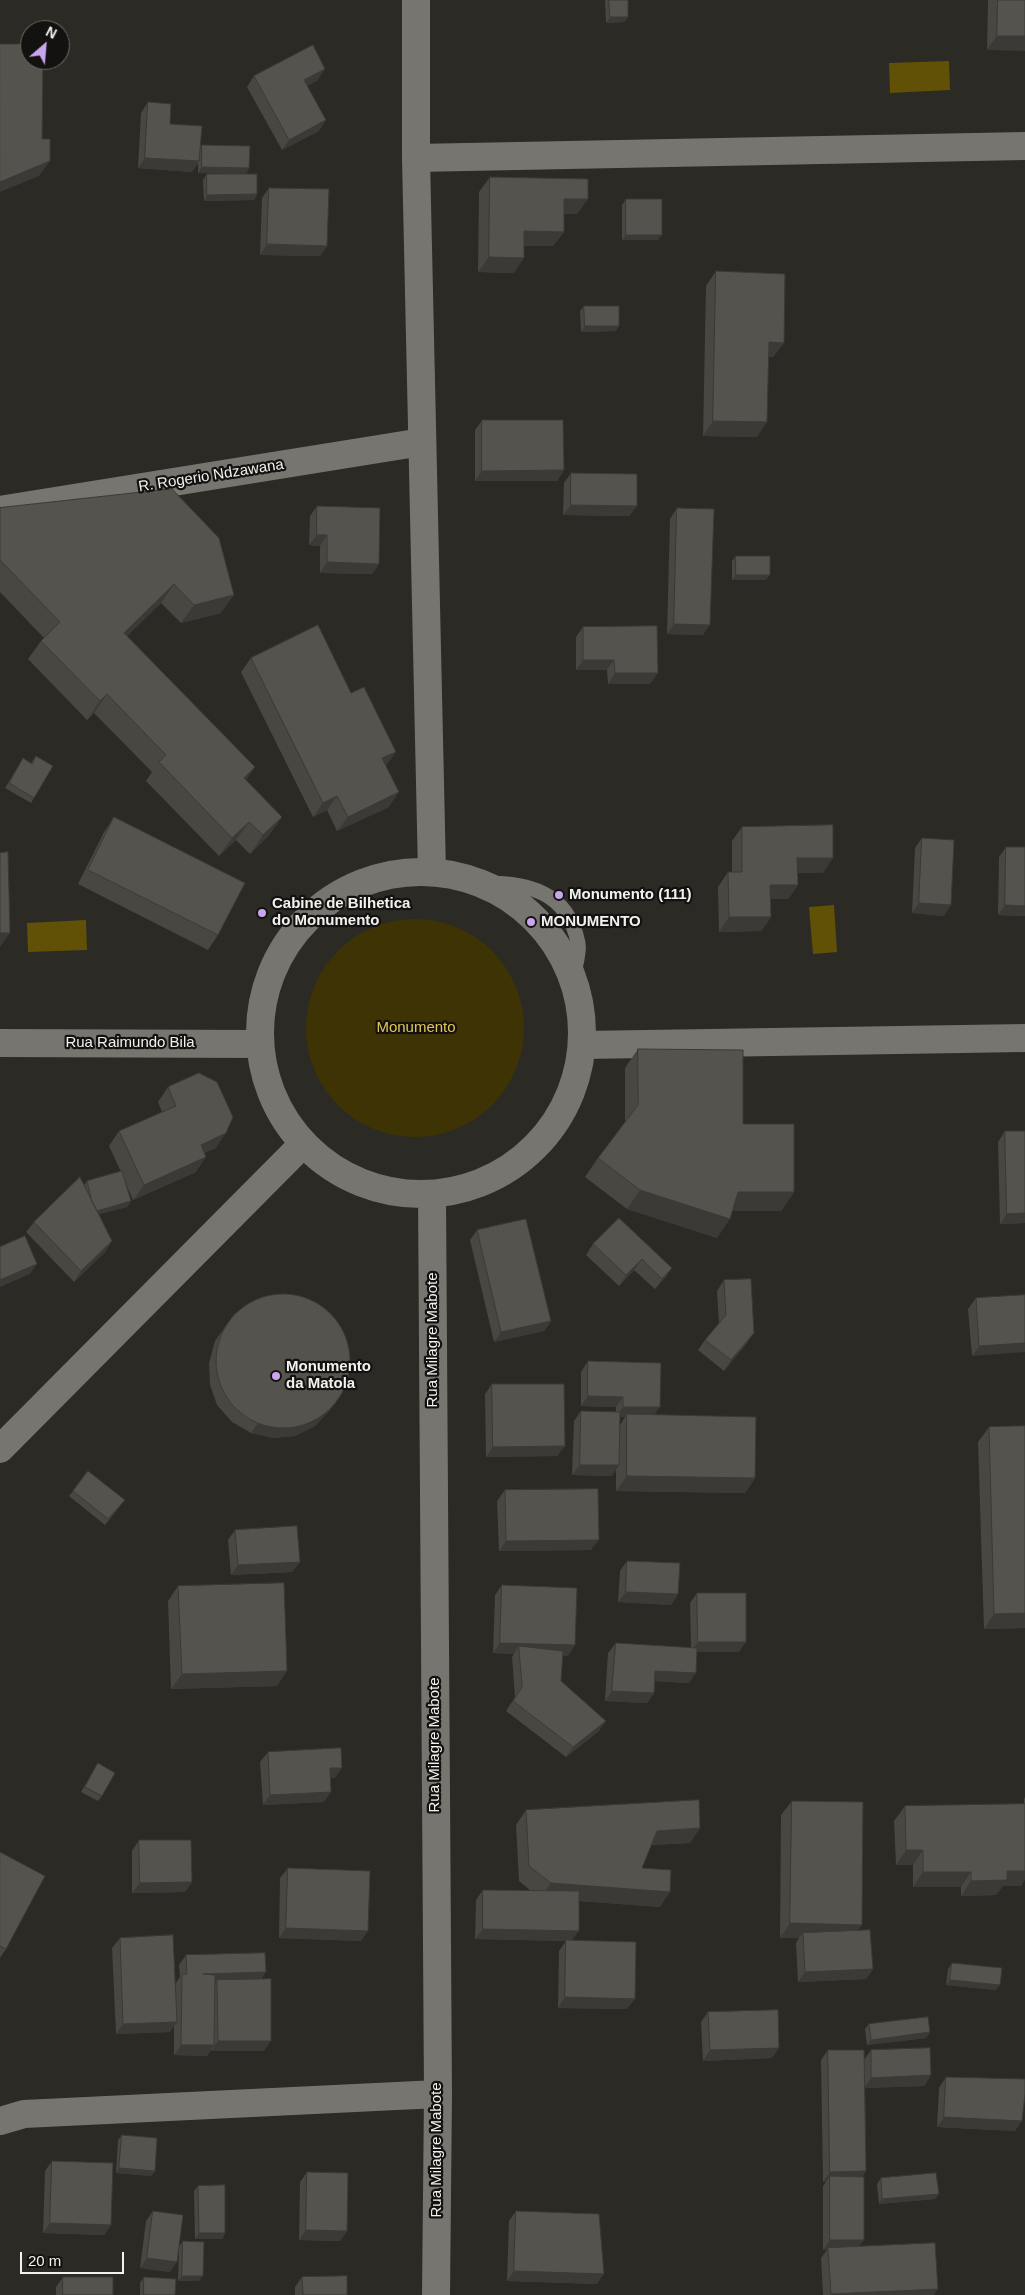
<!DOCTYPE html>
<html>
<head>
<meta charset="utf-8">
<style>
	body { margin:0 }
	#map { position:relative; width:1025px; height:2295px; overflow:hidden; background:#2b2a25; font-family:Arial,sans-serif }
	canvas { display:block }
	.north { position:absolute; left:20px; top:20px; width:50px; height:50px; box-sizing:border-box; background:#131210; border:1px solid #6c6b69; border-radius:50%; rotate:27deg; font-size:14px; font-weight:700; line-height:20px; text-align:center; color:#f2f1ee }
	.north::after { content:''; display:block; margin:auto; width:18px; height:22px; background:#c8a6ef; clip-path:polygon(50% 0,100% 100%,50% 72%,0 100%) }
	.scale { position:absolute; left:20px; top:2252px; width:104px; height:22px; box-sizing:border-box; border:2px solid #f2f1ee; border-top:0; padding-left:6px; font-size:15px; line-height:18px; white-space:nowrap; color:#f2f1ee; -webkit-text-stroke:4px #131210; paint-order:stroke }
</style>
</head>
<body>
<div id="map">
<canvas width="1025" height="2295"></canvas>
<div class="north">N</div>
<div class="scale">20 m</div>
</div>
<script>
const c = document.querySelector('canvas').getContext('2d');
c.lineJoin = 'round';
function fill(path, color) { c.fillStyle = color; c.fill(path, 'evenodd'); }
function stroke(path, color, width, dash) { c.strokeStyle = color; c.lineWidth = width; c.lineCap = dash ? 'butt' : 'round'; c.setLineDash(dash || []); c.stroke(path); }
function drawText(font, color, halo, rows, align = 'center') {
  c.font = font + ' Arial,sans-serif'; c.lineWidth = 4.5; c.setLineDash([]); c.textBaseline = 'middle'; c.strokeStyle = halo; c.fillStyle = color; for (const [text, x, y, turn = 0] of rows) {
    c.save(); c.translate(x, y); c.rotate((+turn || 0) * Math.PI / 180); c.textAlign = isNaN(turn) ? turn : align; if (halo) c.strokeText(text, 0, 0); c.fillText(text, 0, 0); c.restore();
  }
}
fill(new Path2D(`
	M306 1028a109 109 0 1 1 218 0a109 109 0 1 1-218 0Z`), '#3e3305');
fill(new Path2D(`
	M949 61 950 90 890 93 889 63Z
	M834 905 837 952 813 954 809 907Z
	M86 920 87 950 28 952 27 923Z`), '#615107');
stroke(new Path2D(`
	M481 883C526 882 568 891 578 943 580 953 575 967 573 977`), '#77756f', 15);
stroke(new Path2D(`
	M416 0V158L432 872
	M416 158 1025 146
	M0 510 422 442
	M260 1033a161 161 0 1 1 322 0a161 161 0 1 1-322 0Z
	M0 1043 260 1044
	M432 1194 438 2094 436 2295
	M0 1449 303 1144
	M0 2121 24 2114 438 2094`), '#77756f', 28);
stroke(new Path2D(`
	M583 1045 1025 1038`), '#77756f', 28);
fill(new Path2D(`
	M605 0H628V17L624 22 606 23Z
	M988 0H1025L987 50Z
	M254 76 318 80 307 86 319 131 282 150 247 87Z
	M148 102 170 124 200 148 202 145 249 168 246 174 198 173V163L192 172 138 168 141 113Z
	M207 174 257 194 254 200 204 201 203 180Z
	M490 177 588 199 577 214H564V232L553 246H524L514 273 478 272 479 192Z
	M269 188 327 246 320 256 260 255 262 198Z
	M626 199 658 240H622V205Z
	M716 271 784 343 773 357H769L757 437 703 436 706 286Z
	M584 306 616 331 581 332 580 311Z
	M482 420 564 470 557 481H475V430Z
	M571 473 637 506 629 516 563 515 564 483Z
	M172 489 221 613 181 623 161 603 127 636 255 767 246 780 282 817 269 835 250 854 236 840 219 856 146 781 152 772 94 713 87 720 28 659 41 641 44 638 0 592V508Z
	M317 506 379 564 372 574 320 573V546L309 545 310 516Z
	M677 508 703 635 667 634 670 519Z
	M736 556 766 580H732V561Z
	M583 627 650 684H608L607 670H576V637Z
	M251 658 386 766 389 807 337 831 327 810 313 817 241 672Z
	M36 756 34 798 31 803 5 788 23 758 31 763Z
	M114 817 218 935 208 950 78 884 104 832Z
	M742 827 823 873H798V885L788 899H771V917L761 931 719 932 718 887 728 872H732V841Z
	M922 838 944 916 912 913 915 848Z
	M1006 847 1025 916 998 915 999 857Z
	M638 1049 743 1124 794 1192 781 1211H732L717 1238 627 1209 585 1177 598 1158 625 1122V1068Z
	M168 1087 216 1148 204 1153 196 1172 133 1200 125 1182 131 1201 127 1207 99 1214 112 1241 105 1252 74 1282 26 1232 34 1222 84 1185 87 1181 121 1172 109 1146 119 1131 162 1112 158 1102Z
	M1005 1131H1025V1223L1000 1224 998 1142Z
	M477 1230 551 1321 544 1331 494 1342 470 1240Z
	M593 1244 672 1268 665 1278 655 1289 634 1270 619 1286 586 1255Z
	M724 1280 747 1343 724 1371 698 1350 705 1340 719 1324 717 1291Z
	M1025 1295 972 1356 968 1309 976 1298Z
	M235 1313 337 1400 330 1410 315 1426 295 1436 273 1438 251 1433 232 1422 217 1405 210 1385 209 1363 215 1341Z
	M588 1361 655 1415 755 1478 745 1493 616 1491V1469L612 1476 572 1475 574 1421 581 1411 616 1412V1407L581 1406V1372ZM620 1417H625L620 1425Z
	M492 1384 565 1446 557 1456 486 1457 485 1394Z
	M1025 1426V1628L984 1629 978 1442 989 1427Z
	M505 1490 591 1550 499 1551 497 1501Z
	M73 1491 121 1505 105 1525 69 1496Z
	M235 1530 300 1562 292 1572 231 1575 228 1540Z
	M627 1561 678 1594 671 1605 618 1602 620 1571Z
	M502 1585 568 1656 563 1655 561 1681 599 1731 566 1757 506 1711 515 1697 512 1657 514 1654 493 1653 495 1595Z
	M178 1586 277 1686 171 1689 168 1601Z
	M697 1593 739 1652H697L689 1683 655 1681 654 1693 647 1703 605 1701 608 1653 616 1643 691 1648 690 1603Z
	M268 1752 335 1778H330L324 1802 263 1805 260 1762Z
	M98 1763 102 1796 98 1801 81 1792Z
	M1025 1797V1879L1021 1886H1003L996 1895 961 1896V1887H913V1865H896L894 1821 905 1806 1024 1804V1799Z
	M792 1801 857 1931 873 1969 866 1979 798 1982 796 1943 799 1938H780L781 1815Z
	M526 1810 700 1828 690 1843 651 1845 642 1868 660 1907 579 1901 572 1941 627 2009 558 2008 559 1951 566 1941 475 1939 476 1900 483 1890 531 1891 519 1881 516 1825Z
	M139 1840 192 1882 185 1892 132 1893V1851Z
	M0 1852 6 1949 0 1958Z
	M288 1868 361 1941 279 1938 280 1878Z
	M120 1938 175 1984 180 1977 179 1965 186 1955 266 1972 261 1979 264 2051 211 2050 207 2056 174 2055V2025L170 2032 116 2034 112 1948Z
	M952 1963 996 1990 946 1985 948 1969Z
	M708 2012 772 2058 703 2061 701 2022Z
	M869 2024 930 2032 926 2038 867 2045 865 2029Z
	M828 2050 864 2060 871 2050 931 2075 924 2086 865 2088 866 2171 862 2177 859 2246 934 2295H823L821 2258 827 2250H823V2186L826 2182H823L821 2060Z
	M946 2077 1015 2131 937 2127 939 2088Z
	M122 2135 155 2171 151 2176 116 2173 118 2140Z
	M52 2161 111 2225 104 2235 43 2233 45 2171Z
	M307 2172 347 2231 340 2241 299 2240 300 2182Z
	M881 2178 939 2194 935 2199 879 2204 877 2184Z
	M198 2186 225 2233 222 2239H195L194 2191Z
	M153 2211 170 2272 140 2268 146 2221Z
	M516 2211 597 2284 507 2281 509 2221Z
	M183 2241 199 2281H178L179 2247Z
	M63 2277 113 2295H56V2287Z
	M144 2277 175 2295H140V2283Z
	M302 2277 347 2295H295V2287Z`), '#484742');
fill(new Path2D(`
	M610 17H628L624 22 606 23Z
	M997 36H1025V51L987 50Z
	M325 69 318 80 297 91 304 80Z
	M326 120 319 131 282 150 289 140Z
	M145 158 199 161 192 172 138 168Z
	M50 161 39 176 0 192V182Z
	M202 167 249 168 246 174 198 173Z
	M257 194 254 200 204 201 207 195Z
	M564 199H588L577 214H554Z
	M524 231 564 232 553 246H514Z
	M626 235H662L658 240H622Z
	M267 244 327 246 320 256 260 255Z
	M489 257 524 258 514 273 478 272Z
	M585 326H619L616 331 581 332Z
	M769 342 784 343 773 357H759Z
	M713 421 767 422 757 437 703 436Z
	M564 470 557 481H475L482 471Z
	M571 505 637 506 629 516 563 515Z
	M317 535H327L320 546 309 545Z
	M327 562 379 564 372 574 320 573Z
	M736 575H770L766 580H732Z
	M174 584 161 603 111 652 124 633Z
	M234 595 221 613 181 623 194 605Z
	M674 624 710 625 703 635 667 634Z
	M583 660H614L607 670H576Z
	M615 673H658L650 684H608Z
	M107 694 94 713 87 720 100 701Z
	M396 752 386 766 382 758Z
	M255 767 242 786 244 778Z
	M399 792 389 807 337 831 348 817Z
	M337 796 327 810 313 817 323 803Z
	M282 817 269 835 250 854 263 835Z
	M249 822 236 840 219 856 232 838Z
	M797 858H833L823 873H787Z
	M770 885H798L788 899H760Z
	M919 903 951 905 944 916 912 913Z
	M1005 905 1025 906V916L998 915Z
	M729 917H771L761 931 719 932Z
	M0 933H10L0 947Z
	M226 1133 216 1148 190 1159 201 1145Z
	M206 1157 196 1172 133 1200 144 1185Z
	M640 1190 730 1219 717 1238 627 1209Z
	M738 1192H794L781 1211H725Z
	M131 1201 127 1207 91 1216 95 1211Z
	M1025 1213V1223L1000 1224 1007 1214Z
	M112 1241 105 1252 74 1282 81 1271Z
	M642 1259 634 1270 619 1286 626 1275Z
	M37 1264 30 1274 0 1287V1280Z
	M672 1268 665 1278 655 1289 662 1279Z
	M551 1321 544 1331 494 1342 501 1332Z
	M754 1333 747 1343 724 1371 731 1360Z
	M1025 1343V1352L972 1356 979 1346Z
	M588 1396 623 1397 616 1407 581 1406Z
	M337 1400 330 1410 315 1426 295 1436 273 1438 251 1433 258 1423Z
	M623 1407H660L653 1417 627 1414 625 1417H616Z
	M565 1446 557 1456 486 1457 493 1447Z
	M580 1465H619L612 1476 572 1475Z
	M627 1476 755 1478 745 1493 616 1491Z
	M599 1540 591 1550 499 1551 506 1541Z
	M300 1562 292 1572 231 1575 238 1565Z
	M626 1592 678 1594 671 1605 618 1602Z
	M1025 1613V1628L984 1629 994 1614Z
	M698 1642H746L739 1652H691Z
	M500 1643 575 1645 568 1656 520 1654 519 1646 514 1654 493 1653Z
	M287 1671 277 1686 171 1689 182 1674Z
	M655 1671 696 1673 689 1683 648 1681Z
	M612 1691 654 1693 647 1703 605 1701Z
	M606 1721 599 1731 566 1757 573 1747Z
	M330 1768H342L335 1778 323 1779Z
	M331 1792 324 1802 263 1805 270 1795Z
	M700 1828 690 1843 646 1845 657 1831Z
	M906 1850H923L913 1865H896Z
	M1007 1871H1025V1879L1021 1886H1003L996 1895 961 1896 971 1881Z
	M923 1872H971L961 1887H913Z
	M192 1882 185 1892 132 1893 140 1883Z
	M551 1883 670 1892 660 1907 540 1898Z
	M790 1923 862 1925 851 1939 803 1933 799 1938H780Z
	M286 1928 368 1931 361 1941 279 1938Z
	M483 1929 579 1931 571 1941 475 1939Z
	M873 1969 866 1979 798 1982 805 1972Z
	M266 1972 258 1982 217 1980 215 1983 203 1974Z
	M950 1980 1000 1985 996 1990 946 1985Z
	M565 1997 635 1999 627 2009 558 2008Z
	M177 2022 170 2032 116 2034 123 2024Z
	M930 2032 926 2038 867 2045 871 2040Z
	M218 2041H271L264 2051H211Z
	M181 2045H214L207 2056 174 2055Z
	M779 2048 772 2058 703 2061 710 2050Z
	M931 2075 924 2086 864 2088 871 2078Z
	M944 2117 1022 2121 1015 2131 937 2127Z
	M119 2168 155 2171 151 2176 116 2173Z
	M866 2171 859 2182 830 2176 826 2182H823L830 2172Z
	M939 2194 935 2199 879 2204 882 2199Z
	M50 2223 111 2225 104 2235 43 2233Z
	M306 2230 347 2231 340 2241 299 2240Z
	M199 2233H225L222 2239H195Z
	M830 2240H864L856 2250 828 2248 827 2250H823Z
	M147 2258 177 2262 170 2272 140 2268Z
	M514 2271 604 2274 597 2284 507 2281Z
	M182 2276H203L199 2281H178Z
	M938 2289 934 2295H830L831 2294Z`), '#3b3a36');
const building = new Path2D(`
	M609 0H628V17H610Z
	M998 0H1025V36H997Z
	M0 44H30V60H43L42 139H50V161L0 182Z
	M313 45 325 69 304 80 326 120 289 140 254 76Z
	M148 102 171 104 170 124 202 126 199 161 145 158Z
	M202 145 250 146 249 168 202 167Z
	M207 174H257V194L207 195Z
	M490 177 588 179V199H564V232L524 231V258L489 257Z
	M269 188 329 189 327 246 267 244Z
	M626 199H662V235H626Z
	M716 271 785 274 784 343 769 342 767 422 713 421Z
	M584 306H619V326H585Z
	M482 420H563L564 470 482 471Z
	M571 473 637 474V506L571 505Z
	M172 489 219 538 234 595 194 605 174 584 124 633 255 767 244 778 282 817 263 835 249 822 232 838 159 762 166 755 107 694 100 701 41 641 60 622 0 560V508Z
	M317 506 380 508 379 564 327 562V535H317Z
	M677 508 714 509 710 625 674 624Z
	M736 556H770V575H736Z
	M318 625 351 693 364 687 396 752 382 758 399 792 348 817 337 796 323 803 251 658Z
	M657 626 658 673H615L614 660H583V627Z
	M36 756 53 766 34 798 9 783 23 758 32 764Z
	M114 817 245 883 218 935 88 870Z
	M833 825V858H797L798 885H770L771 917H729L728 872H742V827Z
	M922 838 954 840 951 905 919 903Z
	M1006 847H1025V906L1005 905Z
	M8 852 10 933H0V853Z
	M638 1049 743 1050V1124H794V1192H738L730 1219 640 1190 598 1158 638 1105Z
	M199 1073 217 1082 233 1117 226 1133 201 1145 206 1157 144 1185 119 1131 176 1106 168 1087Z
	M1005 1131H1025V1213L1007 1214Z
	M122 1171 131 1201 97 1211 92 1202 87 1181Z
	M80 1177 112 1241 81 1271 34 1222Z
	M619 1218 672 1268 662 1279 642 1259 626 1275 593 1244Z
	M526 1219 551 1321 501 1332 477 1230Z
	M25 1236 37 1264 0 1280V1247Z
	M751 1279 754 1333 731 1360 705 1340 726 1315 724 1280Z
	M216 1361a67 67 0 1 1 134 0a67 67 0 1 1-134 0Z
	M1025 1295V1343L979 1346 976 1298Z
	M588 1361 661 1363 660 1407H623V1397L588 1396Z
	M492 1384H564L565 1446 493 1447Z
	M581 1411 620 1412 619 1465H580Z
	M627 1414 756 1417 755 1478 627 1476Z
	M1025 1426V1613L994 1614 989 1427Z
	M88 1471 125 1500 108 1519 73 1491Z
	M598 1489 599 1540 506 1541 505 1490Z
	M297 1526 300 1562 238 1565 235 1530Z
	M627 1561 680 1563 678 1594 626 1592Z
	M284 1583 287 1671 182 1674 178 1586Z
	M502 1585 577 1588 575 1645 500 1643Z
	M697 1593H746V1642H698Z
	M616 1643 697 1648 696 1673 655 1671 654 1693 612 1691Z
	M519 1646 563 1651 561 1681 606 1721 573 1747 513 1701 522 1687Z
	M341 1748 342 1768H330L331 1792 270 1795 268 1752Z
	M98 1763 115 1773 102 1796 85 1787Z
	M699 1800 700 1828 657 1831 642 1868 671 1870 670 1892 551 1883 529 1866 526 1810Z
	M792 1801 863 1802 862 1925 790 1923Z
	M1025 1804V1871H1007V1880L971 1881V1872H923V1850H906L905 1806Z
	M139 1840H191L192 1882 140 1883Z
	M0 1852 45 1876 6 1949 0 1946Z
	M288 1868 370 1871 368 1931 286 1928Z
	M483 1890 579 1891V1931L483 1929Z
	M870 1930 873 1969 805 1972 803 1933Z
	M173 1935 177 2022 123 2024 120 1938Z
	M566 1940 636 1942 635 1999 565 1997Z
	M265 1953 266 1972 203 1974 215 1975 214 2045H181L182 1974H187L186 1955Z
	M952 1963 1002 1968 1000 1985 950 1980Z
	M271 1979V2041H218L217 1980Z
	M778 2010 779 2048 710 2050 708 2012Z
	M928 2017 930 2032 871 2040 869 2024Z
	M930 2048 931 2075 871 2078V2050Z
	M828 2050H864L866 2171 830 2172Z
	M946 2077 1025 2079V2094L1022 2121 944 2117Z
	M122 2135 157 2138 155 2171 119 2168Z
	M52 2161 113 2163 111 2225 50 2223Z
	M307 2172 348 2173 347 2231 306 2230Z
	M936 2173 939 2194 882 2199 881 2178Z
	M830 2176 864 2177V2240H830Z
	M225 2185V2233H199L198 2186Z
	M153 2211 183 2215 177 2262 147 2258Z
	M516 2211 599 2214 604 2274 514 2271Z
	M183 2241 204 2242 203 2276H182Z
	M935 2243 938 2289 831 2294 828 2248Z
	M347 2276V2295H303L302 2277Z
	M63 2277H113V2295H63Z
	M144 2277 176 2279 175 2295H144Z`);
fill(building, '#54534d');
stroke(building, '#3b3a36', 1);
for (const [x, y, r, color] of [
	[559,895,5,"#c8a6ef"],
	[262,913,5,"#c8a6ef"],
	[531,922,5,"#c8a6ef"],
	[276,1376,5,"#c8a6ef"]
]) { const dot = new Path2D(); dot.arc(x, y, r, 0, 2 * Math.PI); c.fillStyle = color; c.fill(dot); stroke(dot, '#131210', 2); }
drawText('15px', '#f2f1ee', '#131210', [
	["R. Rogerio Ndzawana",211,476,-9],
	["Rua Raimundo Bila",130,1043],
	["Rua Milagre Mabote",433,1340,-90],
	["Rua Milagre Mabote",435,1745,-90],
	["Rua Milagre Mabote",437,2150,-90]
]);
drawText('bold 15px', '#f2f1ee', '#131210', [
	["Monumento (111)",569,895],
	["Cabine de Bilhetica",272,904],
	["do Monumento",272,921],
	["MONUMENTO",541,922],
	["Monumento",286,1367],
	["da Matola",286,1384]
], 'left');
drawText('15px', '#e3c751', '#131210', [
	["Monumento",416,1028]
]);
</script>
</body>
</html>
